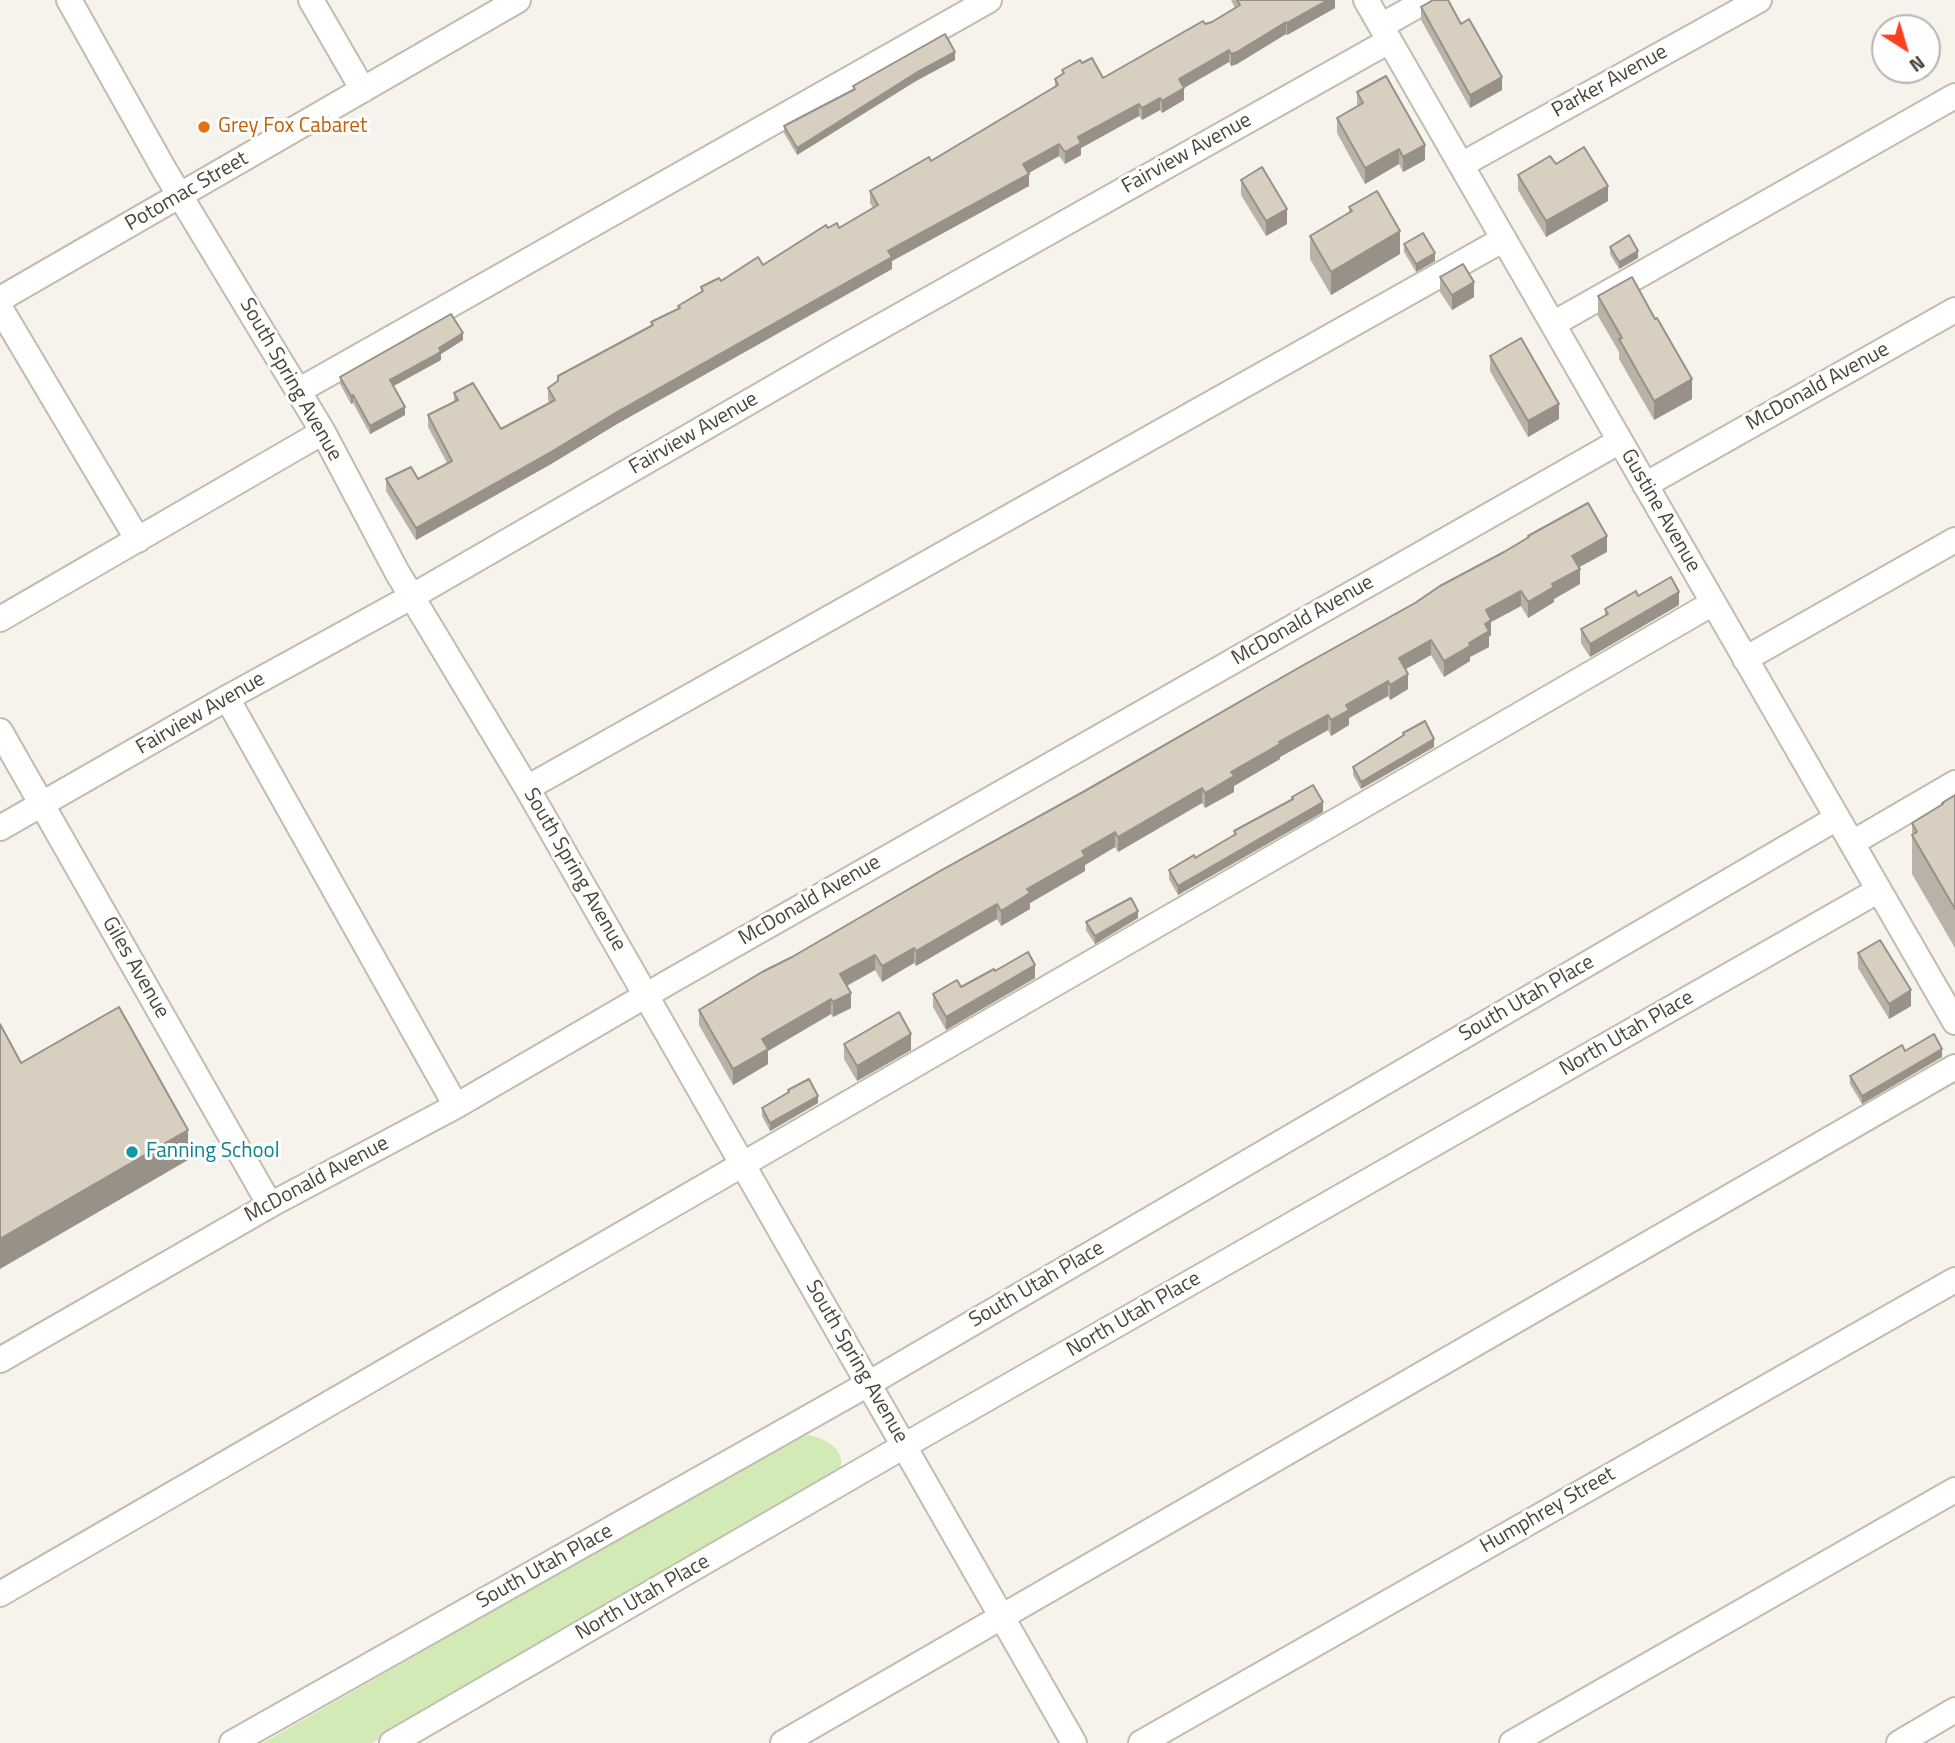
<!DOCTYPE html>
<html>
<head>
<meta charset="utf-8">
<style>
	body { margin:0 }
	#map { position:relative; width:1955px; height:1743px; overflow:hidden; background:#f6f3ec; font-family:"Titillium Web",sans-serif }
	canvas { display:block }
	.north { position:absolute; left:1871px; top:14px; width:70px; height:70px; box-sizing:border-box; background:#fff; border:2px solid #b7b4b0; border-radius:50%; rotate:143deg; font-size:19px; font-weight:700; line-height:28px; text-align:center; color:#4b4439 }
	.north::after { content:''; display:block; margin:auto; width:24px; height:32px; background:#fc3f1d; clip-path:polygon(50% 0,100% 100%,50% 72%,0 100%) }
</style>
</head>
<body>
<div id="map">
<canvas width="1955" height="1743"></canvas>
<div class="north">N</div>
</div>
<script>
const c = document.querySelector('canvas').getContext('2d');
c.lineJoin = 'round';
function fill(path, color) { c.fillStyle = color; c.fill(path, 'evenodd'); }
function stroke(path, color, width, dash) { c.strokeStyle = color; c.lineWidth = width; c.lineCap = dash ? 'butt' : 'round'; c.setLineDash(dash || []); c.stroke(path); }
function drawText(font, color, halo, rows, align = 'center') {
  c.font = font + ' "Titillium Web",sans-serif'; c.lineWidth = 6; c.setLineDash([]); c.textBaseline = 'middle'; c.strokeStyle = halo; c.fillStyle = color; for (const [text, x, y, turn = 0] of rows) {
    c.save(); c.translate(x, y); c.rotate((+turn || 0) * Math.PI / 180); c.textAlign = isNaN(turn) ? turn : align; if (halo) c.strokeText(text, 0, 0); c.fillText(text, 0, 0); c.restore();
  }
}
fill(new Path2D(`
	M808 1435C823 1437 847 1449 840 1469 839 1472 836 1476 834 1479L372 1743H263L796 1438Z`), '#d2eab5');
const minor = new Path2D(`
	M69 0 165 171 323 432 397 572 527 788 1074 1743
	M311 0 363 90
	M1366 0 1955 1022
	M1381 26 1427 0
	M1461 165 1759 0
	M0 299 518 0
	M0 308 138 540
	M1553 324 1955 96
	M298 391 989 0
	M1645 485 1955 310
	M0 619 323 432
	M1745 659 1955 540
	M227 698 456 1106
	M0 731 270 1205
	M527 788 1504 239
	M0 828 227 698 411 597 839 350 1389 41
	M1852 843 1955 783
	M0 1360 270 1205 456 1106 669 982 1620 441
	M0 1594 1713 603
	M232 1743 868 1384 1837 818
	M392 1743 930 1431 1879 890
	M783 1743 1955 1067
	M1141 1743 1955 1280
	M1512 1743 1955 1490
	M1899 1743 1955 1710`);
stroke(minor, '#c2bbae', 28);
stroke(minor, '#fff', 24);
fill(new Path2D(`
	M1231 0H1335V8L1287 35 1286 34 1237 64 1231 66 1229 62 1184 88V100L1162 113 1160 110 1142 120 1139 116 1081 148V155L1065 164 1059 156 1029 173V186L892 261V269L617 424 551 464 416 540 386 491V479H418L447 463 428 427V415L454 402V393L501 429 550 403 548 400V388L651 326V322L678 309V306L701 292V287L721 281 763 265 828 228H839L873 208 870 203V191L931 161 1055 87V79L1062 75V70L1082 63 1103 78 1212 22 1235 8Z
	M1421 7 1461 24 1502 90 1470 108 1421 20Z
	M955 60 916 81 797 155 784 133V126L853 90V86Z
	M1357 92 1425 160 1403 172 1399 164 1365 184 1337 133V118L1357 106Z
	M1556 164 1608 201 1546 237 1518 190V175Z
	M1241 180 1287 224 1266 236 1241 195Z
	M1349 207 1400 254 1331 295 1310 259V236L1349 213Z
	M1404 244 1435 261 1416 272 1404 252Z
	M1610 247 1638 258 1619 269 1610 254Z
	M1440 277 1474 297 1452 310 1440 292Z
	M1598 296 1692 399 1654 420 1619 359V352L1598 316Z
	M463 340 441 354V360L393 386 405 415 370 434 353 403 351 404 340 384V377Z
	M1490 356 1559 419 1528 437 1490 371Z
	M1528 536 1607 552 1579 567 1580 584 1554 599V602L1528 618 1521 606 1491 622V635L1489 637V647L1470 657V661L1444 677 1431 655 1405 669 1408 689 1390 700 1388 696 1349 718V725L1331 736 1328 730 1280 757V759L1234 786V792L1205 808 1202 803 1118 852 1115 847 1085 865V871L1030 903V909L1001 926 997 919 916 966 914 963 882 982 875 970 847 986 851 1008 833 1017 831 1014 768 1051V1064L733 1085 699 1025V1010L1415 603 1528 538Z
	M1638 596 1679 605 1590 657 1581 643V629L1605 616V609Z
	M1403 733 1434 747 1361 789 1353 775V767L1403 736Z
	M1955 795V948L1912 874V823L1942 805V803Z
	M1323 812 1178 895 1169 879V870L1195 858 1234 835V831Z
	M1138 918 1095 944 1086 930V922Z
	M1858 953 1911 1006 1889 1019 1858 968Z
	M995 971 1035 978 946 1030 933 1007V994L961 987Z
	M844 1044 911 1050 857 1081 844 1059Z
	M1905 1051 1942 1057 1862 1104 1850 1084V1076Z
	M788 1090 818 1103 770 1131 762 1116V1108L788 1093Z`), '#bab2a6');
fill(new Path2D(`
	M1328 0H1335V8L1287 35V23Z
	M1286 22V34L1237 64 1231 66V54Z
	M1229 50V62L1184 88V100L1162 113V101L1179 79Z
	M955 52V60L916 81 797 155V148L916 73Z
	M1502 77V90L1470 108V95Z
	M1160 98V110L1142 120V108Z
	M1139 104V116L1081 148V155L1065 164V152L1078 137Z
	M1059 144V156L1023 176V164Z
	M1425 145V160L1403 172V157Z
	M1399 149V164L1365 184V168Z
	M1029 174V186L892 261V269L617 424 551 464 416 540V528L617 412 888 251Z
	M1608 186V201L1546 237V221Z
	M1287 209V224L1266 236V221Z
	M1400 231V254L1331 295V272Z
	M1638 251V258L1619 269V262Z
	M1435 253V261L1416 272V264Z
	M1474 282V297L1452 310V295Z
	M463 333V340L441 354V360L390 388V380Z
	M1692 379V399L1654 420V401Z
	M353 395V403L351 404V396Z
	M1559 404V419L1528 437V421Z
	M405 407V415L370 434V426Z
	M1607 536V552L1572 571V556Z
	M1580 569V584L1554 599V602L1528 618V602L1552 584Z
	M1521 591V606L1491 622V635L1489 637V647L1470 657V661L1444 677V661L1469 643 1486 610Z
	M1679 592V605L1590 657V644Z
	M1431 640V655L1399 673V658Z
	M1408 674V689L1390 700V685Z
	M1388 681V696L1349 718V725L1331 736V720L1346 705Z
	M1328 715V730L1280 757V759L1234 786V792L1205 808V793L1231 772 1279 742Z
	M1434 739V747L1361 789V782Z
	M1202 788V803L1118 852V837Z
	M1323 802V812L1178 895V886Z
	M1115 832V847L1085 865V871L1030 903V909L1001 926V911L1027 889 1082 851Z
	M997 904V919L916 966V951Z
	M1138 911V918L1095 944V936Z
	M914 948V963L882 982V966Z
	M875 955V970L840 989V974Z
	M1035 965V978L946 1030V1017Z
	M1911 990V1006L1889 1019V1004Z
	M851 993V1008L833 1017V1002Z
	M831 999V1014L768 1051V1064L733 1085V1069L762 1039Z
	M911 1034V1050L857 1081V1066Z
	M1942 1049V1057L1862 1104V1096Z
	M818 1096V1103L770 1131V1123Z
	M188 1130V1160L0 1269V1239Z`), '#979187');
const building = new Path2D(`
	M1237 0H1328L1287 23 1286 22 1237 52 1231 54 1229 50 1179 79 1184 88 1162 101 1160 98 1142 108 1139 104 1078 137 1081 143 1065 152 1059 144 1023 164 1029 174 888 251 892 257 617 412 551 452 416 528 386 479 411 467 418 479 452 461 428 415 458 400 454 393 473 383 501 429 555 400 548 388 558 381V376L653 325 651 322 680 308 678 306 703 291 701 287 719 278 721 281 758 257 763 265 826 225 828 228 837 223 839 228 878 205 870 191 929 157 931 161 1058 85 1055 79 1064 73 1062 70 1080 60 1082 63 1092 58 1103 78 1203 21 1205 24 1212 22 1240 5Z
	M1433 0H1448L1461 24 1469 19 1502 77 1470 95 1421 7Z
	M945 34 955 52 916 73 797 148 784 126 855 89 853 86Z
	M1386 76 1425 145 1403 157 1399 149 1365 168 1337 118 1363 103 1357 92Z
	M1584 147 1608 186 1546 221 1518 175 1550 156 1556 164Z
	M1262 167 1287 209 1266 221 1241 180Z
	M1377 191 1400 231 1331 272 1310 236 1352 211 1349 207Z
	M1423 233 1435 253 1416 264 1404 244Z
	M1629 235 1638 251 1619 262 1610 247Z
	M1463 264 1474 282 1452 295 1440 277Z
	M1632 277 1655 319 1657 318 1692 379 1654 401 1619 339 1622 338 1598 296Z
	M451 314 463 333 439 348 441 352 390 380 405 407 370 426 353 395 351 396 340 377Z
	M1521 338 1559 404 1528 421 1490 356Z
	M1588 503 1607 536 1572 556 1580 569 1552 584 1554 587 1528 602 1521 591 1486 610 1491 620 1485 624 1489 631 1469 643 1470 646 1444 661 1431 640 1399 658 1408 674 1390 685 1388 681 1346 705 1349 710 1331 720 1328 715 1279 742 1280 744 1231 772 1234 776 1205 793 1202 788 1118 837 1115 832 1082 851 1085 856 1027 889 1030 893 1001 911 997 904 916 951 914 948 882 966 875 955 840 974 851 993 833 1002 831 999 762 1039 768 1049 733 1069 699 1010 762 972 792 957 940 871 1083 792 1300 667 1415 603 1440 586 1504 552 1529 537 1528 536Z
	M1671 577 1679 592 1590 644 1581 629 1608 614 1605 609 1636 591 1638 596Z
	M1425 721 1434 739 1361 782 1353 767 1404 735 1403 733Z
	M1313 785 1323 802 1178 886 1169 870 1194 855 1195 858 1236 834 1234 831 1293 799 1292 797Z
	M1955 795V909L1912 835 1917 832 1912 823 1943 804 1942 803Z
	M1131 898 1138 911 1095 936 1086 922Z
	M1880 940 1911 990 1889 1004 1858 953Z
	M1028 952 1035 965 946 1017 933 994 957 980 961 987 994 969 995 971Z
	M119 1007 188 1130 0 1239V1024L21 1063Z
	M899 1012 911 1034 857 1066 844 1044Z
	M1934 1034 1942 1049 1862 1096 1850 1076 1902 1045 1905 1051Z
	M809 1079 818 1096 770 1123 762 1108 789 1092 788 1090Z`);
fill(building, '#d8cfc1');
stroke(building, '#979187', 2);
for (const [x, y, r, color] of [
	[204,127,7,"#e8710a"],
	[132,1152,7,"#0f9aa8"]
]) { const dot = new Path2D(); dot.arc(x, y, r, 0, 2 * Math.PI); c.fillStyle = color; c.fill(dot); stroke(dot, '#fff', 2.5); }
drawText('21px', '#4b4439', '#fff', [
	["Parker Avenue",1610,82,-29],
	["Fairview Avenue",1187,154,-29],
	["Potomac Street",187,192,-30],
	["South Spring Avenue",290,380,60],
	["McDonald Avenue",1818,387,-29],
	["Fairview Avenue",694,434,-30],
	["Gustine Avenue",1660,511,60],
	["McDonald Avenue",1303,621,-30],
	["Fairview Avenue",201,714,-30],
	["South Spring Avenue",574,870,60],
	["McDonald Avenue",810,901,-30],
	["Giles Avenue",135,968,60],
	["South Utah Place",1527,999,-30],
	["North Utah Place",1627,1034,-30],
	["McDonald Avenue",317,1180,-28],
	["South Utah Place",1037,1285,-30],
	["North Utah Place",1134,1315,-30],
	["South Spring Avenue",856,1362,60],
	["Humphrey Street",1548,1511,-30],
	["South Utah Place",545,1567,-29],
	["North Utah Place",643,1598,-30]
]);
drawText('21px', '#c56008', '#fff', [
	["Grey Fox Cabaret",218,127]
], 'left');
drawText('21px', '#0d838f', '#fff', [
	["Fanning School",146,1152]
], 'left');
</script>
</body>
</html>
